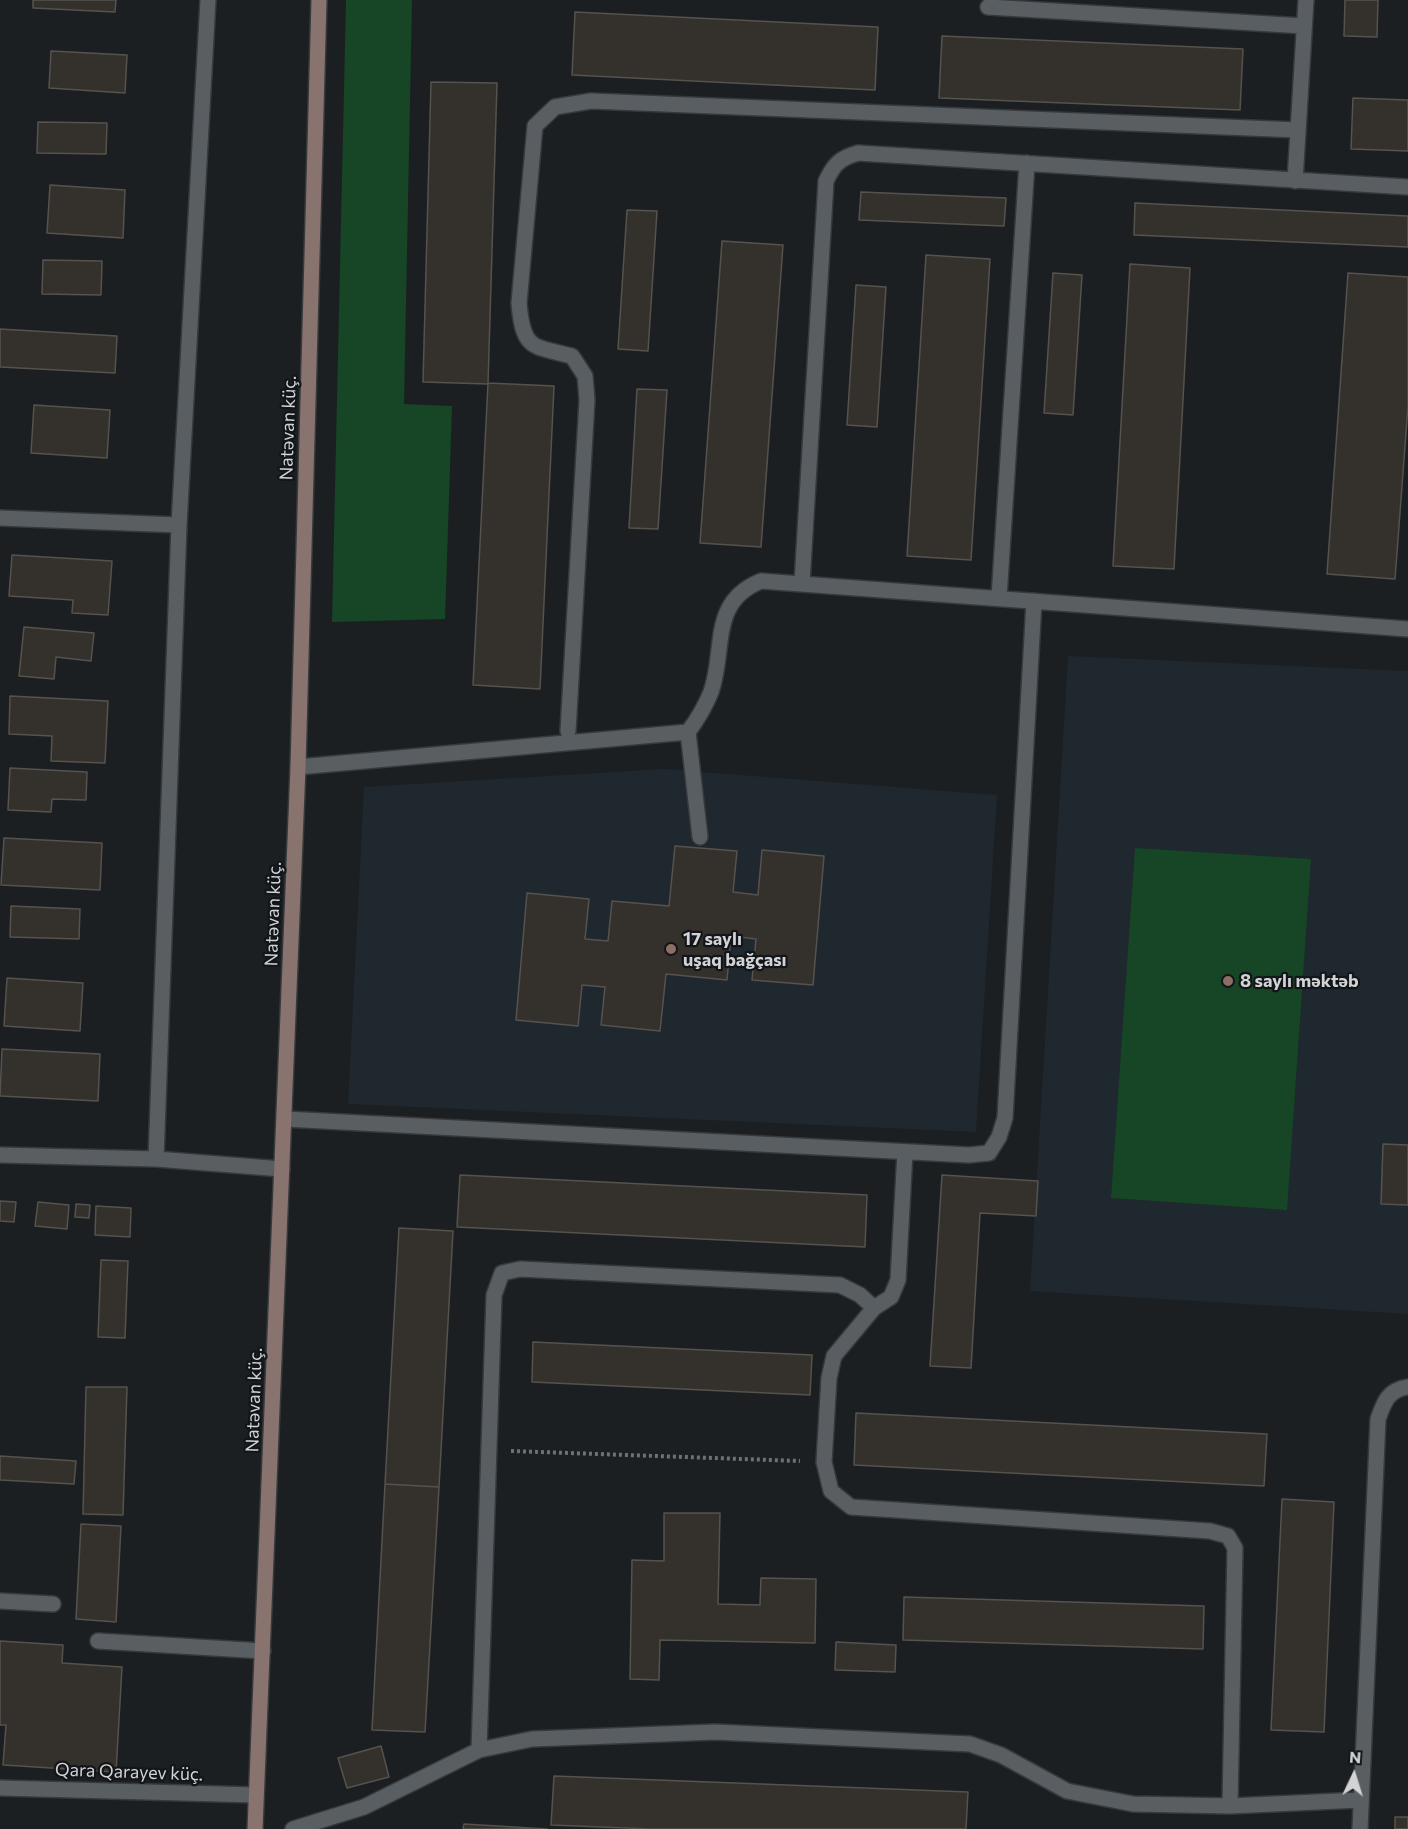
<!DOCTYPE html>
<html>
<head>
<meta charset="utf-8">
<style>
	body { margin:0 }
	#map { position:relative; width:1408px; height:1829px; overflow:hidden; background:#1b1f22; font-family:Commissioner,sans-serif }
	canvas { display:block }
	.north { position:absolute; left:1324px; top:1745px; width:60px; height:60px; -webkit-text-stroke:4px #121519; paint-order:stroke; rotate:4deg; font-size:16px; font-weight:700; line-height:24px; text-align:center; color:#d1d3d5 }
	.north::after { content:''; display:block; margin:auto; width:21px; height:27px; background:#d1d3d5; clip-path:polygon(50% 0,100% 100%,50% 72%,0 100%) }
</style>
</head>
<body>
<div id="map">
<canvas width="1408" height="1829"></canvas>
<div class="north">N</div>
</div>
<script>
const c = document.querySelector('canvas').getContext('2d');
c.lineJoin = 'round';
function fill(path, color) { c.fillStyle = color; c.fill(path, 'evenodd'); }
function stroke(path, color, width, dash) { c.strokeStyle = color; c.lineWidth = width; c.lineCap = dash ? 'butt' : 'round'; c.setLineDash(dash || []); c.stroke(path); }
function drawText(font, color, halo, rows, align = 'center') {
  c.font = font + ' Commissioner,sans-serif'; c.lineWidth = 4.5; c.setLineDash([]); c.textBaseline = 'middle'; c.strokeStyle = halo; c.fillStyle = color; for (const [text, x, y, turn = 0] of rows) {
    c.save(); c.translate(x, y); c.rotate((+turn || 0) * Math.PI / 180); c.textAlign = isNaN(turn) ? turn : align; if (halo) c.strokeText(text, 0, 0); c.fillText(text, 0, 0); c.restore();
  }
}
fill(new Path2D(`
	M1068 656 1408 671V1314L1030 1291Z
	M664 769 997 795 976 1132 348 1104 364 787Z`), '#1f272f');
fill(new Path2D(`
	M346 0H412L404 404 452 406 445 619 332 622Z
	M1135 848 1311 859 1287 1210 1111 1198Z`), '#164625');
const building = new Path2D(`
	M33 0H116L115 12 33 8Z
	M1345 0H1378L1377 37 1344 36Z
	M575 12 878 27 875 90 572 75Z
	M942 36 1243 49 1240 110 939 98Z
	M51 51 127 55 125 93 49 88Z
	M431 82 497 83 488 384 423 382Z
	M1353 98 1408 100V151L1351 149Z
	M38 122 107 123 106 154 37 153Z
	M50 185 125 190 123 238 47 233Z
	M861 192 1006 198 1004 226 859 220Z
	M1135 203 1408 216V247L1134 235Z
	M627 210 657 211 648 351 618 349Z
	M722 241 783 245 761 547 700 543Z
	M926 255 990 259 971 560 907 556Z
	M43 260 102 261 101 295 42 294Z
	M1130 264 1190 268 1174 569 1113 566Z
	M1053 273 1082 275 1073 415 1044 413Z
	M1348 273 1408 277V406L1395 579 1327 574Z
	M856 285 886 287 877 427 847 425Z
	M0 329 117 336 115 373 0 367Z
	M488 383 554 386 540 689 473 685Z
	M637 389 667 390 658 529 629 528Z
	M34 405 110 410 107 458 31 453Z
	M12 555 112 561 108 615 72 613 73 600 9 596Z
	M24 627 94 633 91 661 56 657 54 679 19 676Z
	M10 696 108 701 105 763 51 761 52 736 9 734Z
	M10 768 87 772 86 800 52 799 51 812 8 810Z
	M4 838 102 843 100 890 1 885Z
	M675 846 737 851 733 892 758 895 762 850 824 856 813 985 752 980 756 939 731 936 727 980 666 974 660 1031 601 1025 605 987 582 985 578 1026 516 1020 527 893 589 899 585 939 608 941 612 901 669 906Z
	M11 906 80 909 79 939 10 937Z
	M7 978 83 983 80 1031 4 1026Z
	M2 1049 100 1054 98 1101 0 1096Z
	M1383 1144 1408 1145V1205L1381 1204Z
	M460 1175 867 1195 865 1247 457 1227Z
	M942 1175 1038 1181 1036 1216 980 1213 971 1368 930 1366Z
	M0 1201 16 1202 14 1222 0 1221Z
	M38 1202 69 1205 67 1229 35 1226Z
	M76 1204 90 1205 89 1218 75 1217Z
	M96 1206 131 1208 130 1237 95 1235Z
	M399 1228 453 1231 439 1487 385 1484Z
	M101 1260 128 1261 125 1338 98 1337Z
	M533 1342 812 1355 810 1395 532 1382Z
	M86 1387H127L123 1515 83 1514Z
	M856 1413 1267 1434 1264 1486 854 1465Z
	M0 1456 76 1461 74 1484 0 1480Z
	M385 1484 439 1487 425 1732 372 1730Z
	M1282 1499 1334 1502 1324 1732 1271 1730Z
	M664 1513H720L718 1604 760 1605 761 1578 816 1579 815 1643 660 1640 659 1680 630 1679 632 1560 664 1561Z
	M81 1524 121 1526 116 1622 76 1619Z
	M904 1597 1204 1606 1203 1649 903 1640Z
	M0 1641 63 1645 62 1663 122 1667 116 1772 3 1765 6 1725H0Z
	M836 1642 896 1645 895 1672 835 1670Z
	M381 1746 389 1777 347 1788 338 1758Z
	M554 1776 968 1792 966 1829H650L551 1825Z
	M1395 1817H1408V1829H1395Z
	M464 1824 547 1829H463Z`);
fill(building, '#34302c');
stroke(building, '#56534e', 1.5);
const lane = new Path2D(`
	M988 7 1304 26
	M1295 181 1306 0
	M802 583 826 181C834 164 840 158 858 153L1408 187
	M999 598 1027 163
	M568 731 587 400 585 376 572 356C531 346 523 349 519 303L535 126 555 107 591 101 1298 130
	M688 732 700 837
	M298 767 688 732C697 720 705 707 711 692 726 649 709 602 761 581L1408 629
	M285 1119 969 1155 989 1153 999 1137 1005 1118 1034 601
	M905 1152 898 1280 891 1297 874 1308 834 1356 829 1378 824 1462 831 1491 851 1507 1210 1531 1228 1536 1235 1548 1230 1806
	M0 1601 53 1604
	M98 1641 263 1651
	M479 1750 494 1295 502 1273 520 1269 840 1285 860 1295 874 1308
	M293 1829 364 1807 479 1750 532 1739 715 1732 970 1744 1001 1755 1067 1791 1133 1804 1230 1806 1360 1800
	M1360 1829 1378 1419C1384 1402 1388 1390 1408 1387`);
const street = new Path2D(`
	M0 518 179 525
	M0 1155 156 1159 282 1169
	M156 1159 179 525 208 0
	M0 1788 256 1795`);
const secondary = new Path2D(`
	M255 1829 298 767 319 0`);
stroke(lane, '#37393b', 18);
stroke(street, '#37393b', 18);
stroke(secondary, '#37393b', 18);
stroke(new Path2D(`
	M511 1451 800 1461`), '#6e7174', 4, [3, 3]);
stroke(lane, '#595e62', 15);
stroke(street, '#595e62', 15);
stroke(secondary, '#88736e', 15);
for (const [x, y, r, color] of [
	[671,949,6,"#8d6e63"],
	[1228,981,6,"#8d6e63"]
]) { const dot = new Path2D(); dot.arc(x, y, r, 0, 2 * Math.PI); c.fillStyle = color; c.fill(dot); stroke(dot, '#121519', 2); }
drawText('18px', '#d1d3d5', '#121519', [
	["Natəvan küç.",288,428,-88],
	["Natəvan küç.",273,914,-88],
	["Natəvan küç.",254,1400,-88],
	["Qara Qarayev küç.",129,1772,2]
]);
drawText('bold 18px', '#d1d3d5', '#121519', [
	["17 saylı",683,939],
	["uşaq bağçası",683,960],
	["8 saylı məktəb",1240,981]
], 'left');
</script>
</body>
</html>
